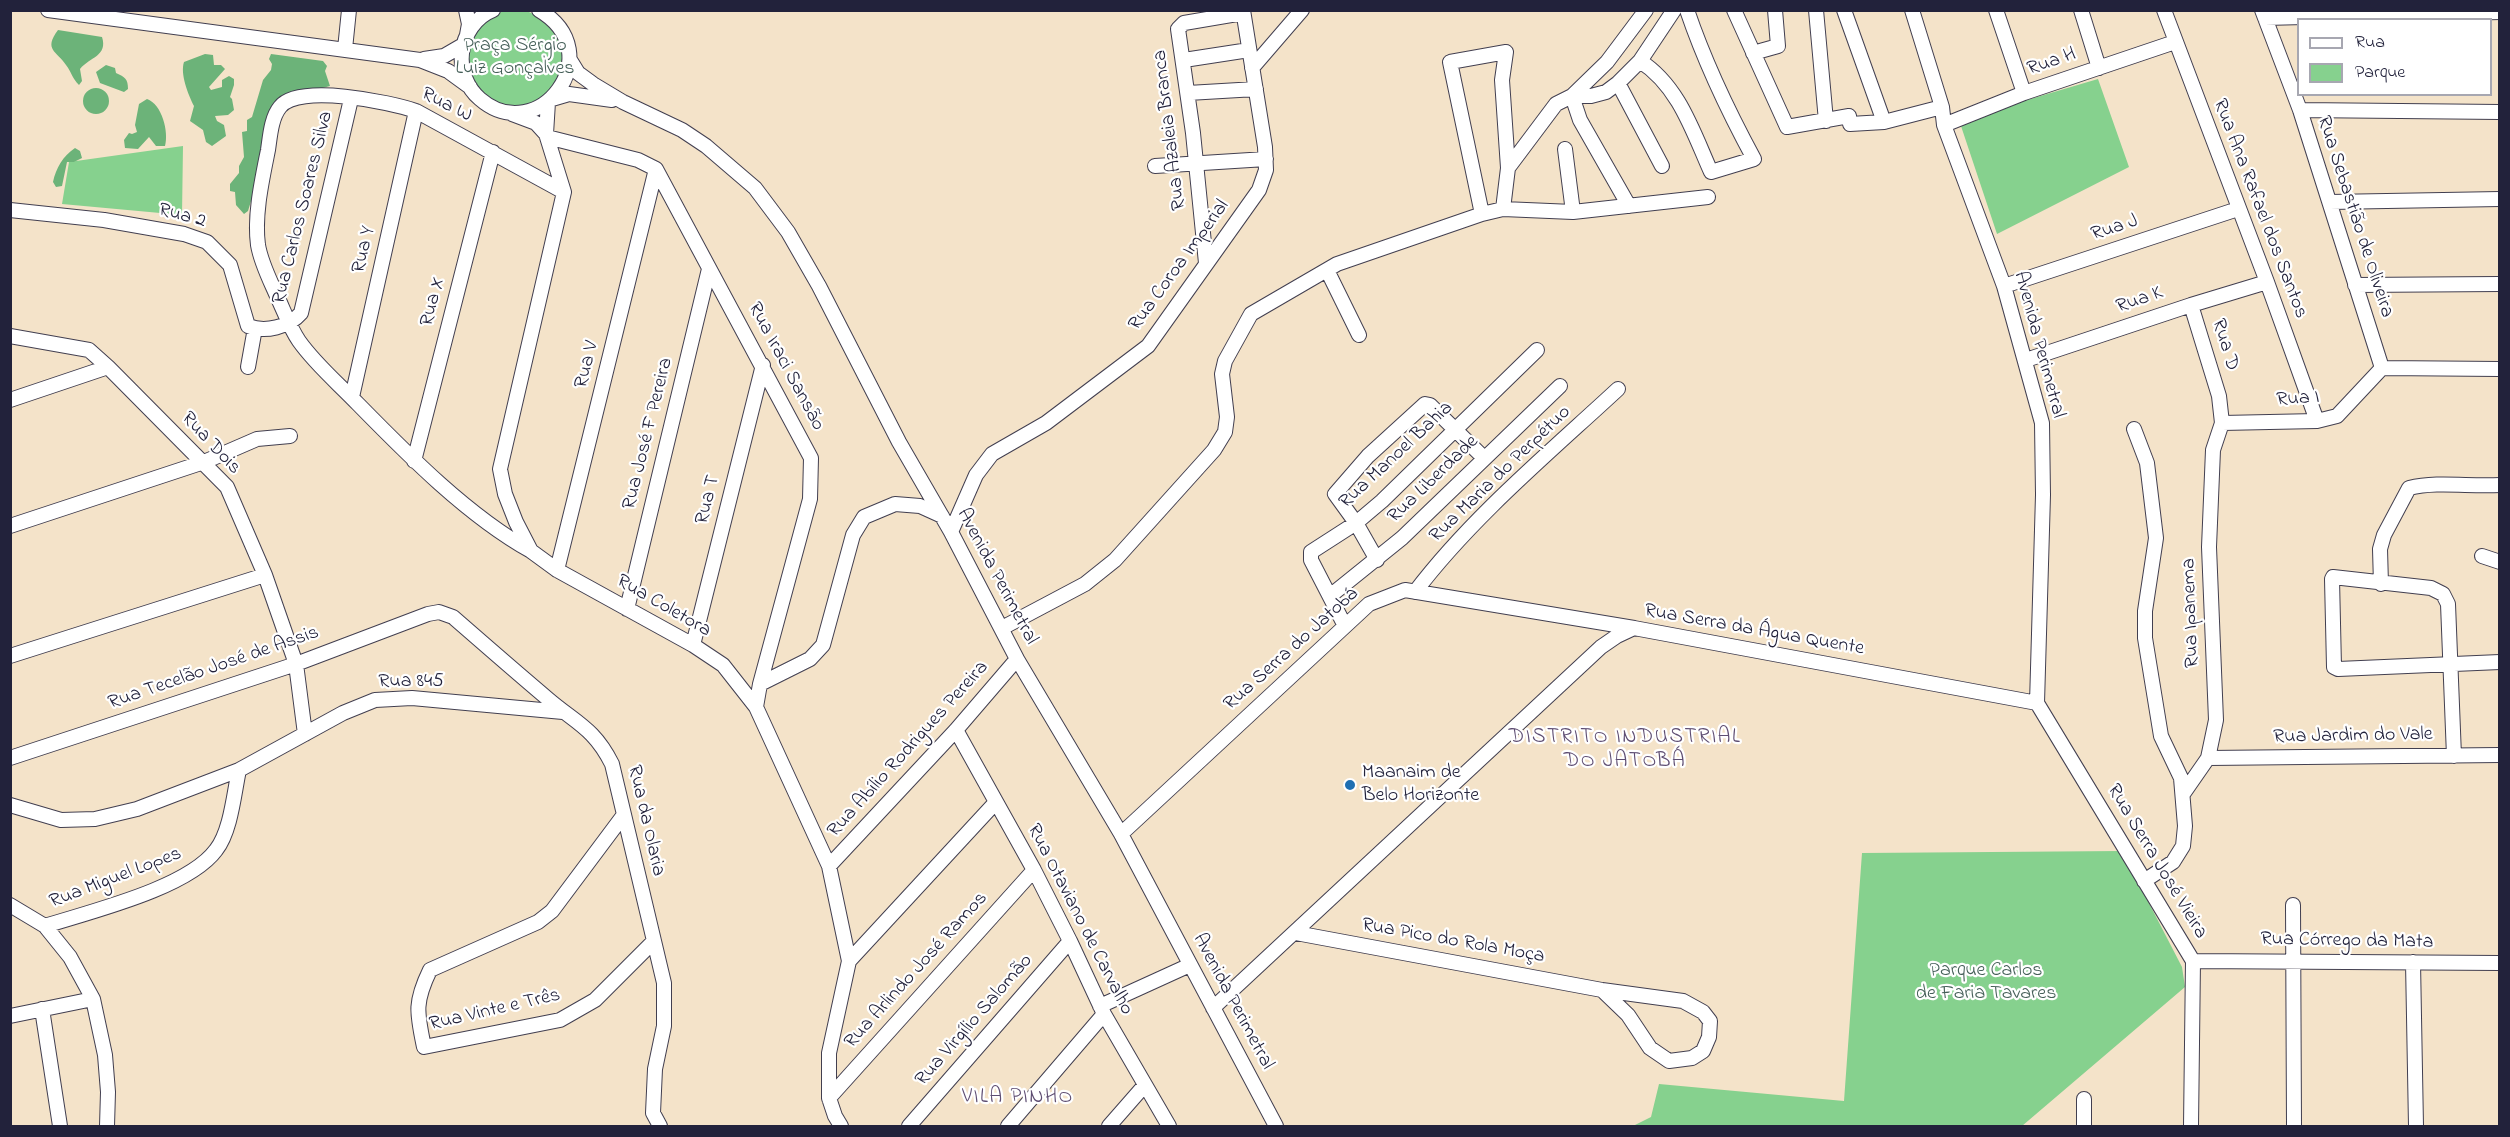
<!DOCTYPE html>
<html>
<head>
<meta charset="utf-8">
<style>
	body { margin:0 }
	#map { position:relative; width:2510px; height:1137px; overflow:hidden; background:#f4e3c9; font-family:"Indie Flower",sans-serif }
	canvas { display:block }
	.frame { position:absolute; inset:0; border:12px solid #22223b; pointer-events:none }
	.legend { position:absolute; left:2297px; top:18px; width:195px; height:78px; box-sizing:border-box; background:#fff; border:2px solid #a7a7b1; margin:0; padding:8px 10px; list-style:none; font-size:18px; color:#22223b }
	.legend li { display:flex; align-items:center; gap:12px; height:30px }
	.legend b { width:30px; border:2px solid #a7a7b1 }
</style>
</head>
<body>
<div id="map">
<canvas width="2510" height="1137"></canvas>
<div class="frame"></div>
<ul class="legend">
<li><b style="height:8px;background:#fff"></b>Rua</li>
<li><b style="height:16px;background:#86d18e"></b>Parque</li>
</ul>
</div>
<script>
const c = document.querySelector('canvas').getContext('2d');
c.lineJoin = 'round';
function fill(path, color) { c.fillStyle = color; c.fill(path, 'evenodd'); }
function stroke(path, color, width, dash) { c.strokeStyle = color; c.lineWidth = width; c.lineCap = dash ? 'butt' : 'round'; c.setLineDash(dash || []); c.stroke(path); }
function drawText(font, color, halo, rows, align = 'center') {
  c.font = font + ' "Indie Flower",sans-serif'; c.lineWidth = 4.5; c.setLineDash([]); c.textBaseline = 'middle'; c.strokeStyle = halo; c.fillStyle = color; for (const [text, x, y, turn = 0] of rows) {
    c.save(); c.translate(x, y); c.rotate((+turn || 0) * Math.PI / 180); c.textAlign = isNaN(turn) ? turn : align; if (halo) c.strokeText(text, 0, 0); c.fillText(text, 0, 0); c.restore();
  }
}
fill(new Path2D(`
	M467 58a48 48 0 1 1 96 0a48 48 0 1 1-96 0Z
	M2098 79 2129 167 1997 234 1959 120Z
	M183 146 182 215 62 204 69 162Z
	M2122 851 2182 967 2185 987 2022 1126H1633L1651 1117 1659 1084 1844 1101 1862 853Z`), '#86d18e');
fill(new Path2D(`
	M58 30 102 37C108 56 90 57 80 69L82 81 79 85C72 78 72 73 66 65 57 51 43 50 58 30Z
	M205 54 213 55 214 65H221L225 69 209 87 211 90 222 87V80L229 76 234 79V85L230 97 232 99 234 110 228 115 215 116 217 121 224 125 226 136 212 146 206 142 203 130 190 121 194 106C188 94 180 74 184 62Z
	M271 54 323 61 327 66 325 71 330 86 282 99 248 211 244 214 236 205 235 192 230 191V184L239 173V166L244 157 242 132 247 131V120L252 117 263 80 271 70 272 64 269 59Z
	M106 65 115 68 116 73C125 77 128 79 128 89L124 92 100 83 96 72Z
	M83 101a13 13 0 1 1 26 0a13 13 0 1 1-26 0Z
	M147 99C162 104 169 132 165 146H156L149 137 138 149 125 148 124 140 129 133 132 134 137 132 135 125 139 104Z
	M75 148 80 151 82 158 74 162H67L62 186 56 187 53 182C56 168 63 156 75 148Z`), '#6cb379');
const minor = new Path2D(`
	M48 10 420 60 448 71 470 87
	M466 10 469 24 467 35
	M493 10C475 17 464 35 462 53 460 70 467 88 480 99 538 149 612 53 539 10
	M1734 10 1787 127 1849 116 1850 124 1884 122
	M1816 10 1826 121
	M1844 10 1884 122 1942 107
	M1912 10 1942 107 1944 125 2004 286 2042 423 2043 495 2037 703
	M1996 10 2024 93
	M2081 10 2099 68
	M2164 10 2267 282 2317 421
	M2262 10 2300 110 2382 368
	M2265 18 2500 12
	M345 49 349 10
	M1753 53 1778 46 1775 10
	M424 59 444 56 463 45
	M570 60 578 73 593 84 623 102 682 130 706 146 755 188 788 232 819 286 899 442 951 532 1017 659 1121 834 1276 1126
	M1184 60 1249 50
	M1640 61C1679 86 1693 132 1711 172L1754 159C1728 111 1705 63 1687 10
	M1252 68 1302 10
	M1618 83 1662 166
	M1188 93 1256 89
	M552 99 569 94 612 100
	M548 102 546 134 564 192 500 469 505 494 516 522 531 551 557 570 693 645 723 665 756 707 829 866 849 961 829 1053V1098L835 1116 841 1126
	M2300 110 2500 112
	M512 114 536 123 546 134
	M1944 125 2024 93 2175 42
	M547 137 638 160 656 169 811 458 810 499 760 684 756 707
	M1565 149 1573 212
	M1155 166 1266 159
	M2330 202 2500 199
	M1629 206 1580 120 1572 96 1607 62 1646 10
	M1503 209 1508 168 1556 104 1572 96H1591L1606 92 1618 83 1640 61 1674 10
	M10 210 104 220 184 234 207 242 230 265 248 326C265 333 289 327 301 313L351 99
	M1482 214 1450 62 1506 52 1502 80 1508 168
	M1206 263 1193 133 1178 29 1184 23 1243 13
	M1327 270 1359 335
	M2355 285 2500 284
	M2004 286 2238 209
	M2191 305 2219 396 2222 423 2317 421 2337 416 2382 368
	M10 336 89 350 108 367 227 487 265 575 296 664 305 734
	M2026 360 2191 305 2267 282
	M248 367 255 328
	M2382 368 2500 369
	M352 397 416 111
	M10 400 108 367
	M2134 429 2147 463 2156 538 2145 611V638L2161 736 2181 778 2185 826 2183 846 2173 862 2144 881
	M414 461 493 152
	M10 526 204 462 257 439 290 436
	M951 532 976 475 992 454 1046 423 1148 346 1259 190 1266 170 1265 147 1243 10
	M531 551C468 516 408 455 358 404 338 383 316 365 299 341 290 328 284 311 277 296 270 280 261 263 258 245 254 215 262 180 268 150 270 137 271 118 280 107 298 83 390 102 416 111L564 192
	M2482 556 2500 562
	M1377 560 1356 523 1335 494 1368 456 1425 404 1430 405 1484 458
	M557 570 656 169
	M2381 584 2380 549 2384 535 2409 488C2438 481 2470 487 2500 485
	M1415 592C1471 518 1550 452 1618 389
	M1330 596 1402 538 1560 386
	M627 609 709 269
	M1345 626 1311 560V552L1356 523 1382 501 1537 350
	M1002 628 1085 584 1115 560 1214 450 1225 432 1227 417 1222 374 1225 361 1251 314 1337 264 1482 214 1503 209 1573 212 1708 197
	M693 645 763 365
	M10 656 265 575
	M760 684 810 659 823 645 853 535 864 517 895 504 920 506 942 516
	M2037 703 2193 961 2191 1126
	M956 730 1034 870 1070 941 1104 1014 1169 1126
	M2454 756 2448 604 2443 594 2431 588 2333 577 2332 579 2334 667 2338 669 2500 662
	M10 758 296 664 428 614 439 612 453 617C484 644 516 672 548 699 576 723 594 728 612 764L664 983V1026L655 1069 653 1113 660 1126
	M2208 758 2500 755
	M2183 794 2208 758 2216 720 2209 547 2213 450 2222 423
	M10 805 61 820 95 819 137 809 239 770 343 713 375 700 412 698 563 712
	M623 816 552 911 538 922 430 970C414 1003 417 1013 424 1047L560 1020 595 1000 654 941
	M1121 834 1369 604 1405 590 1634 628
	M829 866 956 730 1017 659
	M10 905 45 926 70 957 93 999 105 1055 108 1092 107 1126
	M2293 905 2294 1126
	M45 926C92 911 188 888 216 850 231 831 234 793 239 770
	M1296 933 1602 990 1683 1001 1703 1012 1710 1021 1709 1037 1703 1051 1692 1058 1669 1061 1650 1048 1628 1015 1602 990
	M849 961 996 802
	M2193 961 2500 963
	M2413 962 2416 1126
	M1100 1006 1190 965
	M1213 1008 1601 647 1617 636 1634 628 2037 703
	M42 1009 60 1126
	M10 1016 93 999
	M829 1098 1034 870
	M909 1126 1070 941
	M1008 1126 1104 1014
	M1109 1126 1144 1086
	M2084 1126V1099`);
stroke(minor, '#423f50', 16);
stroke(minor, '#fff', 14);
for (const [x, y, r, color] of [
	[1350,785,6,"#1f6fb2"]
]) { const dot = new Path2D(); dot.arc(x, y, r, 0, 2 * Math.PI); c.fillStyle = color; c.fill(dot); stroke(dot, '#fff', 2); }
drawText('20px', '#455f58', '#fff', [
	["Praça Sérgio",515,47],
	["Luiz Gonçalves",515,70],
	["Parque Carlos",1986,972],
	["de Faria Tavares",1986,995]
]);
drawText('20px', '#22223b', '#fff', [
	["Rua H",2052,63,-19],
	["Rua W",446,106,27],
	["Rua Azaleia Branca",1171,130,-97],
	["Rua Carlos Soares Silva",304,208,-76],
	["Rua Ana Rafael dos Santos",2259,209,69],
	["Rua 2",182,217,15],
	["Rua Sebastião de Oliveira",2354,217,72],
	["Rua J",2115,229,-18],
	["Rua Y",365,250,-77],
	["Rua Coroa Imperial",1180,266,-54],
	["Rua K",2140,301,-19],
	["Rua X",434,302,-76],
	["Avenida Perimetral",2038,345,75],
	["Rua D",2224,345,73],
	["Rua V",588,365,-76],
	["Rua Iraci Sansão",785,367,62],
	["Rua I",2298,400,-4],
	["Rua José F Pereira",649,434,-76],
	["Rua Dois",210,444,47],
	["Rua Manoel Bahia",1397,456,-43],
	["Rua Maria do Perpétuo",1501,475,-44],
	["Rua Liberdade",1434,480,-44],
	["Rua T",709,500,-76],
	["Avenida Perimetral",996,577,62],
	["Rua Coletora",663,607,30],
	["Rua Ipanema",2192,613,-92],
	["Rua Serra da Água Quente",1754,631,10],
	["Rua Serra do Jatobá",1292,650,-42],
	["Rua Tecelão José de Assis",214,669,-19],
	["Rua 845",411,683],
	["Rua Jardim do Vale",2353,737,-1],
	["Rua Abílio Rodrigues Pereira",909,750,-48],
	["Rua da Olaria",645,821,77],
	["Rua Serra José Vieira",2156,862,59],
	["Rua Miguel Lopes",116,879,-21],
	["Rua Otaviano de Carvalho",1079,920,63],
	["Rua Pico do Rola Moça",1453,942,10],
	["Rua Córrego da Mata",2347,942,1],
	["Rua Arlindo José Ramos",917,971,-48],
	["Avenida Perimetral",1232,1002,62],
	["Rua Vinte e Três",495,1011,-13],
	["Rua Virgílio Salomão",975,1021,-49]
]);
drawText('20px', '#22223b', '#fff', [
	["Maanaim de",1362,774],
	["Belo Horizonte",1362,797]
], 'left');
c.letterSpacing = '1.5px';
drawText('21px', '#5e4d72', '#fff', [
	["DISTRITO INDUSTRIAL",1625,739],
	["DO JATOBÁ",1625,763],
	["VILA PINHO",1018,1099]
]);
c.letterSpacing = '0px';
</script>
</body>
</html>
